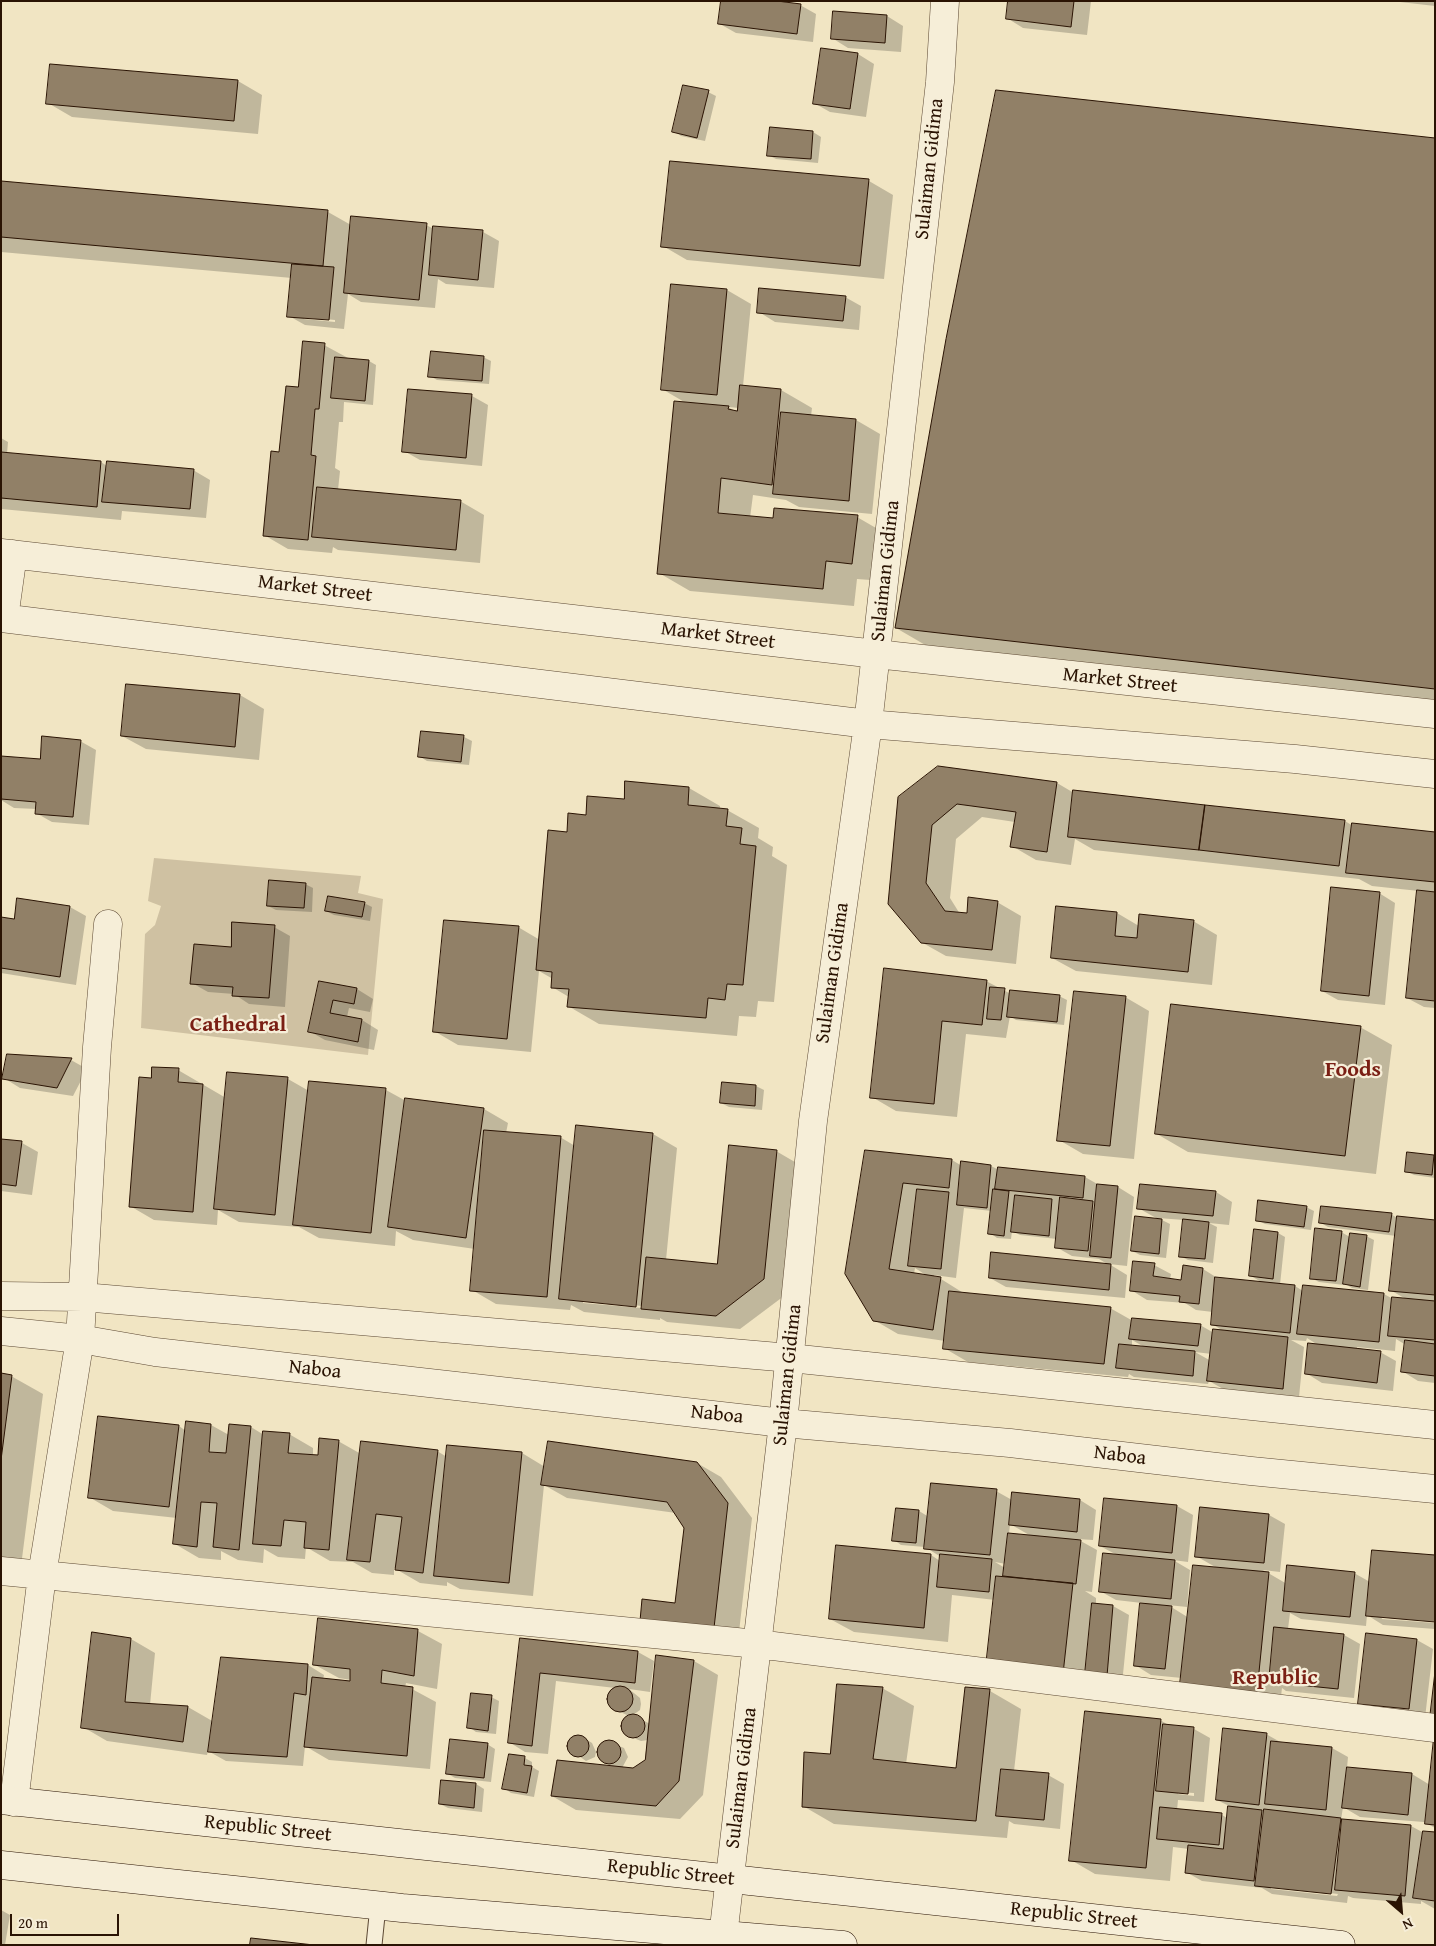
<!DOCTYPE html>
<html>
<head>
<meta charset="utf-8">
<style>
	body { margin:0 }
	#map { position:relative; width:1436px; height:1946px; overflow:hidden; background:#f1e5c3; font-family:"Gentium Book Plus",serif }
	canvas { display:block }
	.frame { position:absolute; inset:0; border:2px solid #2a1303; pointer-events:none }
	.north { position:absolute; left:1376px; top:1886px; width:50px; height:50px; -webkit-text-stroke:4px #f6eed8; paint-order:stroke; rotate:153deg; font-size:14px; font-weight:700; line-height:20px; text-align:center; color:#2a1303 }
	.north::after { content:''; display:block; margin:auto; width:18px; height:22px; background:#2a1303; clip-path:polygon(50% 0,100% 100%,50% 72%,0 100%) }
	.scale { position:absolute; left:10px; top:1914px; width:109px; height:22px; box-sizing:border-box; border:2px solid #2a1303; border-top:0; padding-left:6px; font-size:15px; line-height:18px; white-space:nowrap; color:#2a1303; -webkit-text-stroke:4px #f6eed8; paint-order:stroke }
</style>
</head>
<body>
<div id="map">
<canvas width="1436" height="1946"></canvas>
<div class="frame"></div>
<div class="north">N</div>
<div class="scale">20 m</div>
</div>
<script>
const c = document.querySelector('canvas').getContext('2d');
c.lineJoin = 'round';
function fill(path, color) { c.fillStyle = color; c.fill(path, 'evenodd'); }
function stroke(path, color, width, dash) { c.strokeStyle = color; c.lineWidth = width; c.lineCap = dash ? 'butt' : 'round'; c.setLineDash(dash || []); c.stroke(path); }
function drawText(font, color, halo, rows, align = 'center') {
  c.font = font + ' "Gentium Book Plus",serif'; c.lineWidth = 4.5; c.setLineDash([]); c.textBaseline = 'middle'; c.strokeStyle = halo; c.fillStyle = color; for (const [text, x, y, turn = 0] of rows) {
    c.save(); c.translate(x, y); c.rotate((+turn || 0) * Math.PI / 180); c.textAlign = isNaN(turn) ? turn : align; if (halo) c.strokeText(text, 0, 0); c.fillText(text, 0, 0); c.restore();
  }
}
fill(new Path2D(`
	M154 858 361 876 358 893 383 899 368 1055 141 1028 145 934 155 925 161 906 148 901Z`), '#cfc1a2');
fill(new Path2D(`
	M1009 1H1091L1087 35 1023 28 1007 18Z
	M1399 1H1435V6L1400 2Z
	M800 5 816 14 813 42 736 33 720 24Z
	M887 16 903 26 901 52 848 48 832 38Z
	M822 49 858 54 874 64 866 117 830 112 814 103Z
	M238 81 262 95 258 134 72 117 48 103Z
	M708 92 716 96 705 141 681 136 674 131Z
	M771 129 813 132 821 137 818 163 776 159 768 155Z
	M1435 139V703L927 646 896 628Z
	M869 181 893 195 884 279 687 260 663 246Z
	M1 182 328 212 351 225H426L434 229 483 232 499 241 494 288 446 284 438 279 435 308 361 302 348 294 344 329 305 325 289 316 292 278 1 252ZM304 317 335 320V322L304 319Z
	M727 290 751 304 743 386 781 390 812 408 811 416 856 420 880 434 872 514 799 507 786 500 753 495 750 518 774 520 857 517 888 535 884 581 857 579 854 606 690 591 659 573 686 403 662 389ZM728 407 739 408 738 413Z
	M845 297 861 306 859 330 775 322 759 312Z
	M324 345 348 358 369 361 376 365 373 405 344 402 343 422H339L335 468 340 471 338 490 460 501 484 515 480 563 338 550 333 547 332 553 288 549 264 535 281 454 299 388Z
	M483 357 491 361 489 384 437 380 430 376Z
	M409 390 472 396 488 405 482 466 420 460 404 451Z
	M1 438 8 442 7 454 101 462 107 466 193 470 210 480 206 518 122 511 121 520 1 509Z
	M240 695 264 709 259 760 146 749 122 736Z
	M464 737 472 741 469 765 427 761 419 756Z
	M80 741 96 750 89 825 52 822 36 813 37 809 14 808 1 800V764L41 761Z
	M1057 783 1074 793 1345 821 1353 826 1435 833V1008L1424 1007 1407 998 1419 891 1372 886 1359 879 1094 850 1075 839 1071 865 1036 860 1012 846 1015 822 982 817 956 839 950 898 960 914H968L997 902 1021 916 1016 964 946 956 921 942 899 797Z
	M689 788 720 806V809L727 810 759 828 758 838 773 847 772 856 787 865 774 1002 758 1001 756 1017 739 1016 737 1036 599 1024 568 1006 569 997 552 987 553 979 539 971 531 1052 458 1045 434 1031 518 927 540 940 568 833 587 817 625 801Z
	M305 884 313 888 312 912 276 910 268 906Z
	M1379 893 1395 903 1385 1005 1338 1000 1322 991Z
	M364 903 372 907 370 921 334 915 326 911Z
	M70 907 86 916 76 985 1 973V918L15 920Z
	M1057 908 1117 913 1139 926 1193 921 1217 935 1212 985 1076 971 1052 958Z
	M274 927 290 936 285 1007 249 1004 234 994 208 992 192 983 232 948Z
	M885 969 986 981 1011 994 1059 996 1067 1000 1064 1025 1016 1020 1010 1016 1006 1038 966 1034 957 1117 896 1111 872 1097Z
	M320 982 357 989 373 999 370 1012 349 1008 347 1017 362 1020 378 1030 374 1050 325 1040 309 1031Z
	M1125 997 1149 1011 1134 1159 1083 1154 1059 1140Z
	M1360 1027 1392 1045 1376 1174 1188 1152 1157 1134Z
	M8 1055 71 1060 87 1069 73 1096 20 1088 4 1078Z
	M178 1070 226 1098 288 1079 309 1091 310 1082 386 1090 406 1101 484 1109 508 1123 506 1133 560 1137 575 1146 577 1127 653 1134 677 1148 666 1260 718 1265 776 1151 800 1165 788 1293 740 1329 667 1322 660 1318V1320L584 1312 571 1305 570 1310 496 1304 472 1290 475 1249 413 1240 396 1231 395 1246 319 1238 299 1227 239 1222 218 1210 217 1225 154 1220 130 1206 152 1079ZM583 1300 642 1306V1308L583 1303Z
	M723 1083 756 1086 764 1090 762 1110 729 1107 721 1103Z
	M1 1140 22 1143 38 1152 32 1195 1 1191Z
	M866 1152 952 1160 962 1166V1163L991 1166 999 1170 1085 1177 1099 1185 1118 1187 1134 1197 1127 1266 1109 1264 1127 1275 1125 1298 1006 1287 990 1278 1109 1265 1099 1259 1072 1256 1056 1247 1057 1239 1020 1235 1012 1231 1011 1239 997 1238 990 1233 992 1211 964 1208 956 1278 934 1275V1277L941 1279 965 1294 1110 1308 1133 1321 1200 1325 1214 1333 1225 1332 1212 1324 1213 1312 1196 1310 1185 1303 1147 1300 1131 1290 1154 1265 1171 1274 1170 1280 1182 1281 1203 1269 1219 1279 1263 1283 1251 1276 1278 1233 1285 1237 1280 1285 1295 1286 1303 1291 1304 1286 1384 1294 1393 1299H1406L1390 1290 1396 1236 1328 1227 1321 1223 1391 1214 1397 1218 1435 1221V1383L1418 1381 1402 1371 1406 1345 1396 1339 1395 1351 1357 1347V1349L1380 1352 1396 1361 1393 1391 1322 1383 1306 1373 1318 1345 1307 1338 1306 1341 1291 1340 1304 1347 1299 1397 1225 1390 1209 1381 1208 1384 1134 1377 1129 1374 1128 1377 968 1362 944 1348 945 1341 898 1334 874 1320ZM915 1268 929 1277 914 1274ZM1132 1340 1146 1348 1132 1346ZM1195 1352 1212 1354 1211 1361Z
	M1434 1157 1435 1178 1414 1175 1406 1171Z
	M1216 1192 1232 1202 1229 1225 1209 1223 1217 1227 1213 1263 1188 1260 1180 1256 1184 1220 1158 1218 1170 1224 1166 1258 1140 1255 1132 1251 1158 1219 1138 1208Z
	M1306 1207 1314 1211 1311 1230 1265 1224 1257 1220Z
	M1341 1232 1350 1237 1366 1236 1374 1240 1368 1290 1352 1288 1344 1283V1285L1319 1282 1311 1278Z
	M1 1375 11 1376 43 1394 19 1582 1 1580Z
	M211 1425 229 1435 251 1427 264 1435 289 1434 313 1448V1456L319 1457 338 1441 361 1454 437 1451 447 1457 522 1453 545 1467 697 1463 721 1477 752 1518 738 1641 676 1604 685 1527 676 1513 567 1498 544 1485 533 1596 460 1589 447 1582V1586L420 1583 394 1568V1575L372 1573 353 1562 330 1561 306 1547 305 1559 278 1557 264 1549 263 1563 238 1560 221 1551V1560L199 1558 175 1544 177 1518 113 1511 89 1497 179 1426 186 1431Z
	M996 1491 1012 1500H1080L1096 1510 1093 1540 1077 1539 1097 1550 1092 1592 1085 1591 1096 1598V1604L1113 1606 1129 1615 1122 1684 1012 1679 995 1600 952 1595 948 1642 854 1632 830 1619 837 1546 931 1555 940 1561 941 1557 925 1547 901 1545 894 1540 919 1511 929 1517ZM1010 1524 1031 1536 1009 1534ZM995 1562 1006 1564 1005 1568Z
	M1177 1506 1193 1515 1188 1562 1173 1560 1190 1570 1187 1607 1168 1605 1189 1618 1217 1568 1196 1556 1201 1508 1269 1515 1285 1524 1280 1572 1263 1570 1287 1584 1354 1573 1370 1582 1382 1619 1435 1623V1629L1383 1625 1367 1615 1366 1626 1301 1619 1290 1613 1288 1629 1344 1635 1360 1644 1354 1698 1286 1691 1282 1688 1280 1705 1182 1678 1151 1675 1135 1665 1142 1603 1116 1600 1100 1591 1117 1555 1100 1546Z
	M319 1619 418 1631 442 1644 437 1689 406 1683 405 1688 412 1689 436 1702 430 1769 329 1760 305 1746 303 1766 226 1761 208 1751 207 1755 107 1741 83 1727 131 1639 155 1653 150 1705 188 1707 214 1722 308 1665 324 1675 323 1680 351 1682V1680L339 1678 315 1665Z
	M521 1639 638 1652 654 1661 650 1692 629 1689 640 1698 641 1704 640 1710 633 1715 650 1724 657 1657 694 1661 718 1675 703 1795 680 1819 576 1810 552 1796 614 1767 603 1761 600 1757 598 1752 600 1746 610 1742 624 1748 628 1757 622 1768 633 1769 646 1761 648 1740 641 1741 636 1739 624 1730V1720L629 1716 614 1709 609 1704 608 1698 611 1692 615 1688 556 1681 548 1754 525 1752 509 1742Z
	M1417 1640 1433 1649 1425 1718 1376 1713 1360 1704Z
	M882 1688 914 1706 906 1764 958 1769 967 1689 990 1691 1021 1709 1014 1771 1048 1775 1064 1784 1060 1829 1014 1824 1009 1821 1007 1838 834 1824 803 1806 831 1756Z
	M491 1697 499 1701 496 1734 476 1732 469 1727Z
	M1160 1720 1172 1727 1194 1729 1210 1738 1204 1802 1178 1800 1177 1810 1222 1815 1227 1818 1229 1806 1217 1800 1266 1734 1282 1743 1332 1748 1348 1757 1347 1768 1412 1774 1430 1785 1435 1743V1828L1424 1822 1360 1817 1343 1807 1341 1820 1411 1826 1424 1833 1435 1834V1909L1421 1901V1904L1353 1898 1348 1896 1347 1903 1272 1894 1262 1888 1202 1881 1186 1872 1189 1849 1173 1847 1170 1881 1095 1874 1071 1860ZM1178 1792 1194 1793V1796L1178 1794ZM1271 1886 1338 1894 1337 1896 1271 1889Z
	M574 1738H584L592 1743 596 1752 595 1757 586 1761 570 1750 569 1746Z
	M487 1744 495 1749 491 1782 455 1778 448 1774Z
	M525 1758 532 1762V1767L539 1771 534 1797 511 1793 504 1788Z
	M443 1781 476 1784 484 1789 482 1812 448 1808 440 1804Z
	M1 1910 10 1915 5 1945H1Z`), '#0003');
const building = new Path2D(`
	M721 1H777L801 4 797 34 718 24Z
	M1008 1H1074L1071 27 1006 19Z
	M833 11 887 15 885 43 831 39Z
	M821 48 858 53 850 109 813 104Z
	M50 64 238 80 234 121 46 104Z
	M683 85 709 90 697 138 672 132Z
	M996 90 1435 138V689L895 628 946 339Z
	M770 127 813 131 811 159 767 156Z
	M670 161 869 179 860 266 661 247Z
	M1 181 328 210 323 266 1 237Z
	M351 216 427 223 419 300 344 293Z
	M433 226 483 230 478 280 429 275Z
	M292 264 334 267 329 320 287 317Z
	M671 284 727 289 717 395 661 390Z
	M759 288 846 296 843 321 757 313Z
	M303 341 325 343 319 409H315L311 455 316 456 308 540 263 536 271 451 279 452 286 386 298 387Z
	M431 351 484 356 482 381 428 377Z
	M335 357 369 360 365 401 331 398Z
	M740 385 781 389 772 485 721 478 718 513 773 518 774 508 858 515 852 564 826 561 823 589 657 574 674 401 729 406 728 409 737 411Z
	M408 389 472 394 466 458 402 452Z
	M781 412 856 419 849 501 773 494Z
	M1 452 101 461 97 507 1 498Z
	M107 461 194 469 190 509 102 502Z
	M317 487 461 500 456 550 312 537Z
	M126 684 240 694 235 747 121 736Z
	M421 731 464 735 461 762 418 757Z
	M42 736 81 740 73 817 35 814 36 802 1 799V756L40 759Z
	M938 766 1057 782 1047 852 1010 847 1016 812 957 804 932 825 926 883 945 911 967 913 968 897 998 901 992 950 921 943 888 904 898 797Z
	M625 781 689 787 688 805 728 809 726 826 742 828 740 844 756 846 743 985 727 984 725 1000 708 998 706 1018 567 1007 569 989 551 988 552 972 536 970 548 830 567 832 568 813 586 815 587 796 624 799Z
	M1073 790 1205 805 1199 850 1068 837Z
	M1205 805 1345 820 1339 866 1199 850Z
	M1352 823 1435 832V882L1346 873Z
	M269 880 306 883 304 908 267 906Z
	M1331 887 1380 892 1369 996 1321 991Z
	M1417 890 1435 892V1001L1406 998Z
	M328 896 365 902 362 917 325 911Z
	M17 898 70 906 60 977 1 968V917L14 919Z
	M1056 906 1117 912 1115 936 1137 938 1139 914 1194 920 1188 972 1051 958Z
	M444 920 519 926 507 1039 433 1032Z
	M232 922 275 925 269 998 232 996 233 987 190 984 194 944 231 947Z
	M884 968 987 980 982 1025 942 1021 934 1104 870 1098Z
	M319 981 357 988 354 1004 333 1000 330 1013 362 1019 358 1042 308 1032Z
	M990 987 1005 988 1001 1020 987 1019Z
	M1010 990 1060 995 1057 1022 1007 1017Z
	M1074 991 1126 996 1110 1146 1057 1141Z
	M1171 1004 1361 1026 1345 1156 1155 1134Z
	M7 1054 72 1058 57 1088 2 1079Z
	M152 1067 179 1068 178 1082 203 1084 193 1212 129 1207 139 1077 151 1078Z
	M227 1072 288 1077 275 1215 214 1209Z
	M309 1081 386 1088 371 1233 293 1225Z
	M722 1082 756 1085 755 1106 720 1103Z
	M405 1098 484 1108 466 1238 388 1227Z
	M576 1125 653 1133 636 1307 559 1299Z
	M484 1130 561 1136 547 1297 470 1291Z
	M1 1139 22 1141 16 1186 1 1184Z
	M729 1145 777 1150 764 1279 716 1316 641 1309 646 1257 717 1264Z
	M865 1150 952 1159 949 1188 903 1183 889 1269 941 1277 933 1330 873 1321 845 1274Z
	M1407 1152 1434 1155 1432 1175 1405 1172Z
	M961 1161 991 1165 987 1208 957 1205Z
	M998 1167 1085 1176 1083 1198 995 1189Z
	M1097 1184 1118 1186 1111 1258 1090 1256Z
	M1140 1184 1216 1191 1213 1216 1137 1209Z
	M917 1189 949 1192 941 1269 908 1266Z
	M993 1189 1009 1191 1004 1236 988 1234Z
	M1015 1195 1052 1199 1049 1236 1011 1232Z
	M1060 1197 1093 1201 1088 1251 1055 1248Z
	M1258 1200 1307 1206 1304 1227 1256 1221Z
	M1321 1206 1392 1213 1389 1232 1319 1223Z
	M1135 1216 1162 1219 1159 1254 1131 1251Z
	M1397 1216 1435 1220V1295L1389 1291Z
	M1183 1219 1209 1222 1205 1259 1179 1257Z
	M1315 1228 1342 1231 1336 1281 1310 1279Z
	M1254 1229 1278 1232 1273 1279 1249 1276Z
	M1350 1233 1367 1235 1360 1287 1343 1284Z
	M991 1252 1111 1264 1109 1290 989 1278Z
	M1133 1261 1155 1263 1153 1276 1181 1280 1183 1265 1203 1268 1199 1304 1179 1302 1180 1296 1130 1291Z
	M1215 1277 1295 1285 1290 1333 1211 1325Z
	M1303 1285 1384 1293 1379 1342 1297 1334Z
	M949 1291 1111 1307 1104 1364 943 1349Z
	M1392 1297 1435 1301V1340L1388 1336Z
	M1132 1318 1201 1324 1198 1346 1129 1339Z
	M1213 1329 1288 1337 1283 1389 1207 1381Z
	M1405 1340 1435 1344V1376L1401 1372Z
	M1308 1343 1381 1351 1377 1383 1305 1374Z
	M1119 1344 1195 1351 1193 1376 1116 1368Z
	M1 1373 12 1375 1 1460Z
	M98 1416 179 1425 169 1507 88 1498Z
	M186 1421 211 1424 209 1452 226 1453 229 1424 251 1426 239 1550 213 1547 217 1503 201 1502 197 1547 173 1544Z
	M263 1431 290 1433 288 1453 318 1455 319 1438 339 1440 329 1550 304 1548 306 1522 284 1520 281 1546 253 1544Z
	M361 1441 438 1450 423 1573 395 1570 402 1517 376 1514 370 1562 347 1560Z
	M548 1441 697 1462 728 1503 714 1628 640 1621 642 1599 675 1603 684 1528 667 1502 541 1485Z
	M447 1445 522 1452 509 1583 434 1576Z
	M931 1483 997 1489 990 1555 924 1549Z
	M1012 1492 1080 1499 1077 1532 1009 1525Z
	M1104 1498 1177 1505 1172 1553 1099 1546Z
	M1200 1507 1269 1514 1264 1563 1195 1557Z
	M896 1508 919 1510 916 1543 892 1541Z
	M1008 1533 1081 1540 1076 1584 1003 1576Z
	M836 1545 931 1554 924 1628 829 1619Z
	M1372 1550 1435 1555V1622L1366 1616Z
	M1103 1553 1175 1560 1171 1599 1099 1592Z
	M940 1554 992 1559 989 1592 937 1587Z
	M1193 1565 1269 1572 1257 1692 1180 1684Z
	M1287 1565 1355 1572 1350 1617 1283 1611Z
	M996 1576 1073 1583 1063 1674 986 1666Z
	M1092 1603 1113 1605 1107 1676 1085 1674Z
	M1140 1603 1172 1606 1165 1669 1134 1666Z
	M318 1618 418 1629 414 1676 382 1670 381 1683 413 1687 407 1756 304 1747 312 1677 350 1681V1669L313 1665Z
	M1274 1627 1344 1634 1338 1689 1269 1682Z
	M92 1632 131 1638 125 1702 188 1706 183 1742 81 1728Z
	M1366 1633 1417 1639 1409 1709 1358 1704Z
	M520 1638 638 1651 635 1683 540 1673 532 1746 508 1743Z
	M656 1655 694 1660 679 1781 656 1806 551 1796 557 1760 633 1768 645 1760Z
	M221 1657 308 1664 306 1695 294 1693 287 1757 208 1752Z
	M1435 1672V1719L1430 1718Z
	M837 1684 883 1687 873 1759 956 1768 965 1687 990 1689 976 1821 802 1807 804 1752 830 1754Z
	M607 1699a13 13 0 1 1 26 0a13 13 0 1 1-26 0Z
	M471 1693 492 1695 488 1731 467 1728Z
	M1085 1711 1161 1719 1146 1868 1069 1861Z
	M621 1726a12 12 0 1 1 24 0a12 12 0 1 1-24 0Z
	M1163 1724 1194 1727 1188 1794 1156 1791Z
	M1223 1728 1267 1733 1259 1805 1216 1800Z
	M567 1746a11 11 0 1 1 22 0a11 11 0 1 1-22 0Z
	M1434 1738H1435V1825L1425 1824Z
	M450 1739 488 1743 484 1778 446 1774Z
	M597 1752a12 12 0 1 1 24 0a12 12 0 1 1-24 0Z
	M1271 1741 1332 1747 1326 1810 1265 1804Z
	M509 1754 525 1756 524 1765 532 1766 527 1793 502 1789Z
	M1347 1767 1412 1773 1408 1815 1342 1808Z
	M1001 1769 1049 1773 1044 1820 996 1816Z
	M441 1780 476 1783 474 1808 439 1804Z
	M1228 1806 1262 1810 1254 1881 1185 1873 1188 1845 1223 1849Z
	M1160 1807 1222 1813 1219 1845 1157 1839Z
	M1264 1809 1341 1818 1331 1894 1255 1886Z
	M1342 1819 1411 1825 1405 1896 1335 1890Z
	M1423 1831 1435 1832V1901L1413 1898Z
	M251 1938 314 1945H250Z`);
fill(building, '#918067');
stroke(building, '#2a1303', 1);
const lane = new Path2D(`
	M374 1945 378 1906`);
const street = new Path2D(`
	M1 553 876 654 1435 714
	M1 618 868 724 1295 759 1435 774
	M4 618 13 554
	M1 1296 83 1297 790 1358 1435 1425
	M1 1331 80 1339 155 1352 783 1423 1010 1443 1251 1471 1435 1489
	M1 1571 757 1644 1435 1728
	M14 1802 42 1575 80 1339 97 1047 108 924
	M722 1945 783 1423 813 1121 868 724 940 82 945 1`);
const secondary = new Path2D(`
	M1 1800 1341 1945
	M1 1865 402 1908 843 1945`);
stroke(lane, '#5c4833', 17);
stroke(street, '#5c4833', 29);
stroke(secondary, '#2a1303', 29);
stroke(lane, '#f6eed8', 15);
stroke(street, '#f6eed8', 28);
stroke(secondary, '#f6eed8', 28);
drawText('20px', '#2a1303', '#f6eed8', [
	["Sulaiman Gidima",930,169,-84],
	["Sulaiman Gidima",886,571,-84],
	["Market Street",315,589,7],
	["Market Street",718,636,7],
	["Market Street",1120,681,6],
	["Sulaiman Gidima",833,973,-82],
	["Naboa",315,1370,6],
	["Sulaiman Gidima",788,1375,-84],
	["Naboa",717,1415,6],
	["Naboa",1120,1456,7],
	["Sulaiman Gidima",742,1778,-83],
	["Republic Street",268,1829,6],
	["Republic Street",671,1873,6],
	["Republic Street",1074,1916,6]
]);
drawText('bold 22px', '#7a1f14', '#f6eed8', [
	["Cathedral",238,1025],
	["Foods",1353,1070],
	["Republic",1275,1678]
]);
</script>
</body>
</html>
